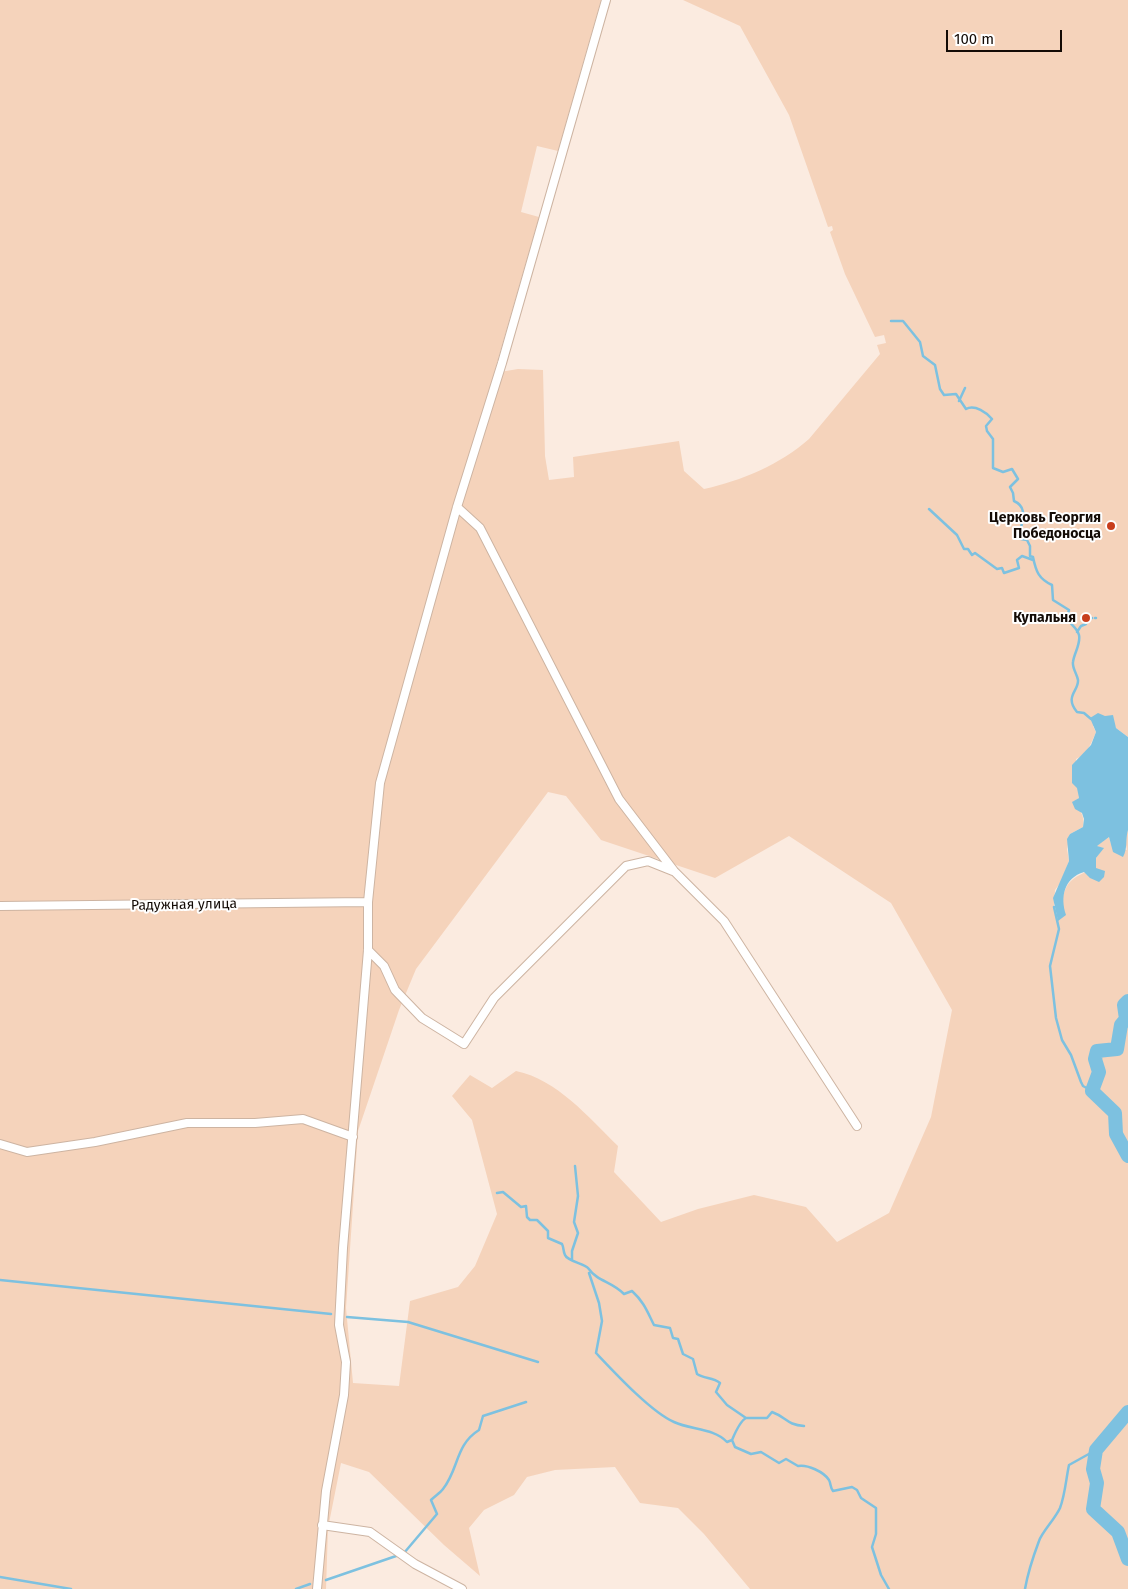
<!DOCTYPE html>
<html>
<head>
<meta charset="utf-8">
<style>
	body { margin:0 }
	#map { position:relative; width:1128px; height:1589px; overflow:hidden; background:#fbebe0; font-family:"Fira Sans",sans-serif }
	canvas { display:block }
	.scale { position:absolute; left:946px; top:30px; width:116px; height:22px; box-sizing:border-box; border:2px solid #130b06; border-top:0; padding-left:6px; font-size:15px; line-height:18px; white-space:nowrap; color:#130b06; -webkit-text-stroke:4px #fff; paint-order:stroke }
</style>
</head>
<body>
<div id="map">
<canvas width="1128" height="1589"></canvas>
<div class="scale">100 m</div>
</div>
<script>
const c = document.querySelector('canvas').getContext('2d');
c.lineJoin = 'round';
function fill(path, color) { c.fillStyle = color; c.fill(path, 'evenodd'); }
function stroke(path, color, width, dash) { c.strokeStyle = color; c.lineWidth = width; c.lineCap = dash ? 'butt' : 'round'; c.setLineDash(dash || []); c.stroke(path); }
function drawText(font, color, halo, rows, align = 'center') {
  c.font = font + ' "Fira Sans",sans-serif'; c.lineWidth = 4; c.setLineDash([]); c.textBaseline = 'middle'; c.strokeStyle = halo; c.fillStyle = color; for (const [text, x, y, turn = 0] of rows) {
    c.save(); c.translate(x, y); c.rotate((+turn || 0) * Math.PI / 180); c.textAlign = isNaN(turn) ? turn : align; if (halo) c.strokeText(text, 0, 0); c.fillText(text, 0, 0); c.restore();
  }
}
fill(new Path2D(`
	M0 0H601L558 151 537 146 521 212 539 217 494 373 518 369 543 370 545 456 549 480 574 477 573 457 679 441 684 471 704 489C741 481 781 464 809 439L880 354 877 345 886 343 884 335 875 337 845 274 830 232 833 230 832 226 828 227 789 115 740 26 683 0H1128V737L1116 728 1113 721 1093 726 1096 732C1091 744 1087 754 1076 759L1079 798 1073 802C1080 810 1085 815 1083 827L1070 834 1067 849 1069 861 1061 882 1055 890 1054 907 1058 920C1066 886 1061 881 1096 868V858L1103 848 1096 846 1109 837 1111 844 1127 850 1125 840 1128 830V1589H750L704 1534 678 1508 640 1503 615 1467 555 1470 527 1477 514 1495 484 1510 469 1528 480 1576 444 1545 369 1472 341 1463 328 1528 326 1589H0ZM548 792 566 796 601 840 715 878 789 836 891 903 952 1010 931 1117 889 1213 837 1242 806 1207 754 1195 698 1209 661 1222 614 1172 618 1146C588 1117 558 1080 516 1071L492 1088 470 1075 452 1096 472 1120 497 1214 475 1266 458 1287 410 1301 399 1386 353 1383 346 1308 358 1131 399 1010 416 969Z`), '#f5d3bb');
fill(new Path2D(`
	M1098 713 1105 716 1113 715 1116 728 1128 737V830C1125 840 1128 848 1123 857L1113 852 1109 837 1097 846 1104 848 1096 858V868L1105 871 1104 877 1099 882 1090 878 1084 872C1064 878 1060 897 1066 915L1058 921 1053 898 1069 861 1067 839 1070 834 1083 827 1084 819 1082 813 1075 809 1072 802 1079 798 1077 788 1072 783V765L1091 745 1096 732 1090 718Z`), '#7dc1e0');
stroke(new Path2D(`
	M891 321H903L920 342 923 356 935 365 940 389 944 395 956 394 966 409C975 404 987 413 992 419L986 426 987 431 993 439V468L1003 472 1012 469 1018 479 1010 487 1013 493 1014 501C1032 509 1017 527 1021 539L1027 540 1030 546V556L1033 557C1036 572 1039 579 1052 585L1053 600 1069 610C1064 624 1076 624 1079 635 1081 644 1074 653 1073 662 1072 668 1077 674 1078 680 1079 691 1064 696 1077 712L1084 713 1091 719
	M959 401 965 388
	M929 509 957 535 964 549H968L972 555 975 553 997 569 1002 568 1004 573 1019 568 1017 560 1022 556 1033 560
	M1095 618H1096
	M1077 632 1081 626 1086 624 1087 619 1092 618
	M1054 907 1059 929 1050 966 1056 1018 1062 1040 1071 1055 1081 1082 1083 1086 1092 1091
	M497 1193 503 1192 521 1207 526 1206 527 1217 530 1220H537L548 1231V1238L562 1244C564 1248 563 1251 565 1255 567 1261 585 1264 588 1268 598 1282 611 1281 624 1294L632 1291C644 1302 647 1311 654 1325L670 1328 673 1338 678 1339 683 1354 693 1359 697 1374C705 1379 713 1377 720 1383L716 1392 727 1405 746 1418H767L772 1412C786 1417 787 1425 804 1426
	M572 1259V1251L578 1233 574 1222 578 1196 575 1166
	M589 1273 599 1303 602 1321 596 1353C614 1372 651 1412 674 1422 691 1430 714 1428 727 1442L732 1440
	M0 1280 331 1314
	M347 1317 408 1322 538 1362
	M746 1418C740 1421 735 1433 732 1440L735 1447 751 1454 761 1452 779 1463 786 1459 798 1466C807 1464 824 1472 829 1480 831 1484 830 1487 833 1491L852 1487 857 1490 861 1498 876 1508V1534L872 1547 881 1575 889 1589
	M404 1553 437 1514 431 1500C435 1496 440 1493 443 1489 459 1469 455 1445 479 1430L483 1416 526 1402
	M0 1577 71 1589
	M326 1580 399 1555
	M296 1589 310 1584
	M1025 1589C1028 1572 1033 1557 1039 1541 1042 1532 1055 1519 1060 1508 1065 1495 1066 1479 1069 1465L1096 1450`), '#7dc1e0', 2.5);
stroke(new Path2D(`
	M1128 1001 1124 1005 1126 1019 1121 1025 1117 1049 1097 1051 1095 1059 1099 1072 1092 1091 1115 1113 1116 1134 1128 1156
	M1128 1412 1096 1450 1093 1469 1097 1483 1093 1509 1118 1532 1128 1559`), '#7dc1e0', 14);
const minor = new Path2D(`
	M457 507 480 528 619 799 674 871 724 921 857 1126
	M0 906 368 902
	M368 950 384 966 395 990 422 1018 464 1044 494 998 626 866 648 861 673 871
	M0 1144 27 1152 95 1142 187 1123H255L303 1119 353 1137
	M322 1525 370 1532 415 1564 462 1589
	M317 1589 326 1491 344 1395 346 1362 339 1325 343 1248 368 950V902L380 783 457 507 502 363 606 0`);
stroke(minor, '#cdb4a2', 10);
stroke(minor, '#fff', 8);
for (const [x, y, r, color] of [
	[1111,526,5,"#c83e1c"],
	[1086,618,5,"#c83e1c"]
]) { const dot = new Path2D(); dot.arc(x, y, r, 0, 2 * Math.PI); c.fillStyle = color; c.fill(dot); stroke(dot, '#fff', 2); }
drawText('bold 14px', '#130b06', '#fff', [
	["Церковь Георгия",1101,518],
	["Победоносца",1101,534],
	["Купальня",1076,618]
], 'right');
drawText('14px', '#130b06', '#fff', [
	["Радужная улица",184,905,-1]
]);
</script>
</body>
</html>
